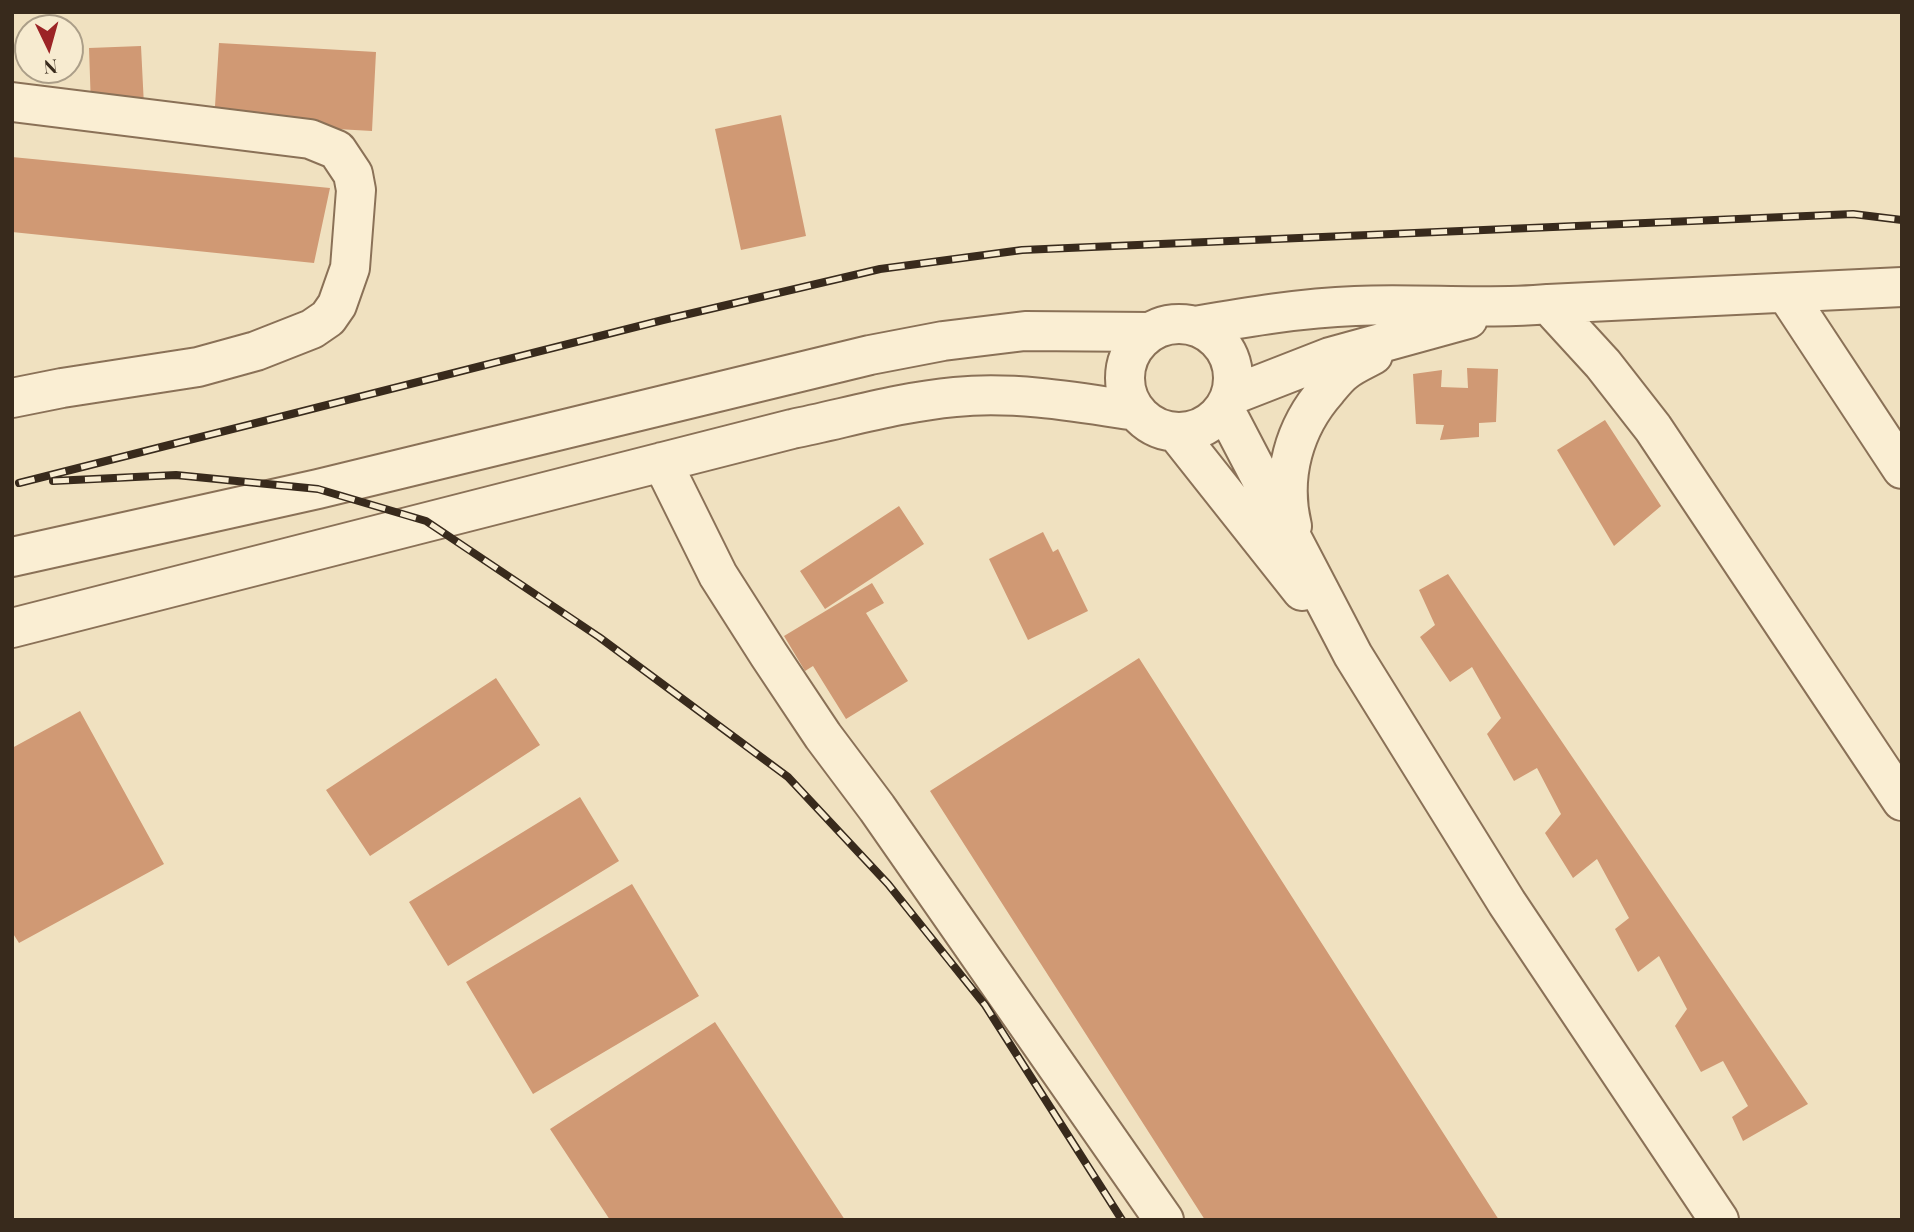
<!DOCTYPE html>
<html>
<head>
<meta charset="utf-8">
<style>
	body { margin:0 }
	#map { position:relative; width:1914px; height:1232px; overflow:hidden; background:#f0e1c0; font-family:"Playfair Display",serif }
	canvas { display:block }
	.frame { position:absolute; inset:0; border:14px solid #382a1c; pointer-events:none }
	.north { position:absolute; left:14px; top:14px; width:70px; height:70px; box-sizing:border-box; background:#f7ebd0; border:2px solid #ab9e88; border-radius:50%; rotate:175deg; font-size:19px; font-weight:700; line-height:28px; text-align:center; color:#382a1c }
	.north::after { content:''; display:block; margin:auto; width:24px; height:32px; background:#9c2426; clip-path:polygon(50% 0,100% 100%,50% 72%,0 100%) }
</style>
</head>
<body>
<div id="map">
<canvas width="1914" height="1232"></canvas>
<div class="frame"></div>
<div class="north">N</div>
</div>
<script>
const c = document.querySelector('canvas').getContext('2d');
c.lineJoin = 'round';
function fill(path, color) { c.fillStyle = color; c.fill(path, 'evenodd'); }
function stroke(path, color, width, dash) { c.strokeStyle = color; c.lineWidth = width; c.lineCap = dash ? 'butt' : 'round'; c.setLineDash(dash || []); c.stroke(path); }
fill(new Path2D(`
	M219 43 376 52 372 131 214 122Z
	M141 46 144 106 91 107 89 48Z
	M781 115 806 236 741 250 715 129Z
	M12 157 330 188 314 263 12 232Z
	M1467 368 1498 369 1496 422 1479 423V437L1440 440 1444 425 1416 424 1413 374 1442 370 1441 387 1468 388Z
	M1605 420 1661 506 1614 546 1557 450Z
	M899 506 924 544 825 609 800 571Z
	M1043 532 1053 552 1058 549 1088 611 1028 640 989 559Z
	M1448 574 1808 1104 1743 1141 1732 1117 1748 1106 1723 1061 1701 1072 1675 1026 1687 1009 1659 956 1638 972 1615 929 1629 918 1597 859 1573 878 1545 833 1561 814 1537 768 1514 781 1487 734 1501 718 1472 667 1450 682 1420 637 1435 625 1419 590Z
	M872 583 884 603 866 613 908 681 846 719 813 666 805 671 784 636Z
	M1139 658 1499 1220H1205L930 791Z
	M496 678 540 745 370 856 326 790Z
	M80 711 164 864 19 943 12 932V748Z
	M580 797 619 861 448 966 409 902Z
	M632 884 699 996 533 1094 466 982Z
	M715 1022 845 1220H610L550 1129Z`), '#d09974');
const minor = new Path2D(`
	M12 102 310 139 337 150 353 174 356 190 350 268 337 305 328 318 312 329 256 351 198 367 62 388 12 398
	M1786 293 1902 469
	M1548 304 1603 364 1653 428 1902 801
	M1125 378a54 54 0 1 1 108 0a54 54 0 1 1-108 0Z
	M1195 326C1248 317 1301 308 1355 306 1420 303 1484 310 1548 304L1902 287
	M1230 396 1330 357 1468 319
	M1224 408 1353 655 1507 903 1719 1220
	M1176 432 1302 591
	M662 462 718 575 769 655 823 736 877 808 1164 1220
	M1292 526C1280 477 1294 427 1327 390 1332 384 1338 376 1345 371 1354 364 1364 360 1373 355
	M12 557 318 489 870 355 943 341 1025 331 1150 332
	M12 628 792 429C846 418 900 402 955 397 1015 391 1077 402 1136 411`);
stroke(minor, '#8a7157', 42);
stroke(minor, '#faeed3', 38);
const rail = new Path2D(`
	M53 481 176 475 318 489 426 521 599 637 788 777 888 884 985 1005 1122 1220
	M19 483 663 320 880 269 1022 250 1853 214 1902 220`);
stroke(rail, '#382a1c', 8);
stroke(rail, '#f7ebd0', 5, [16]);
</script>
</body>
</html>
